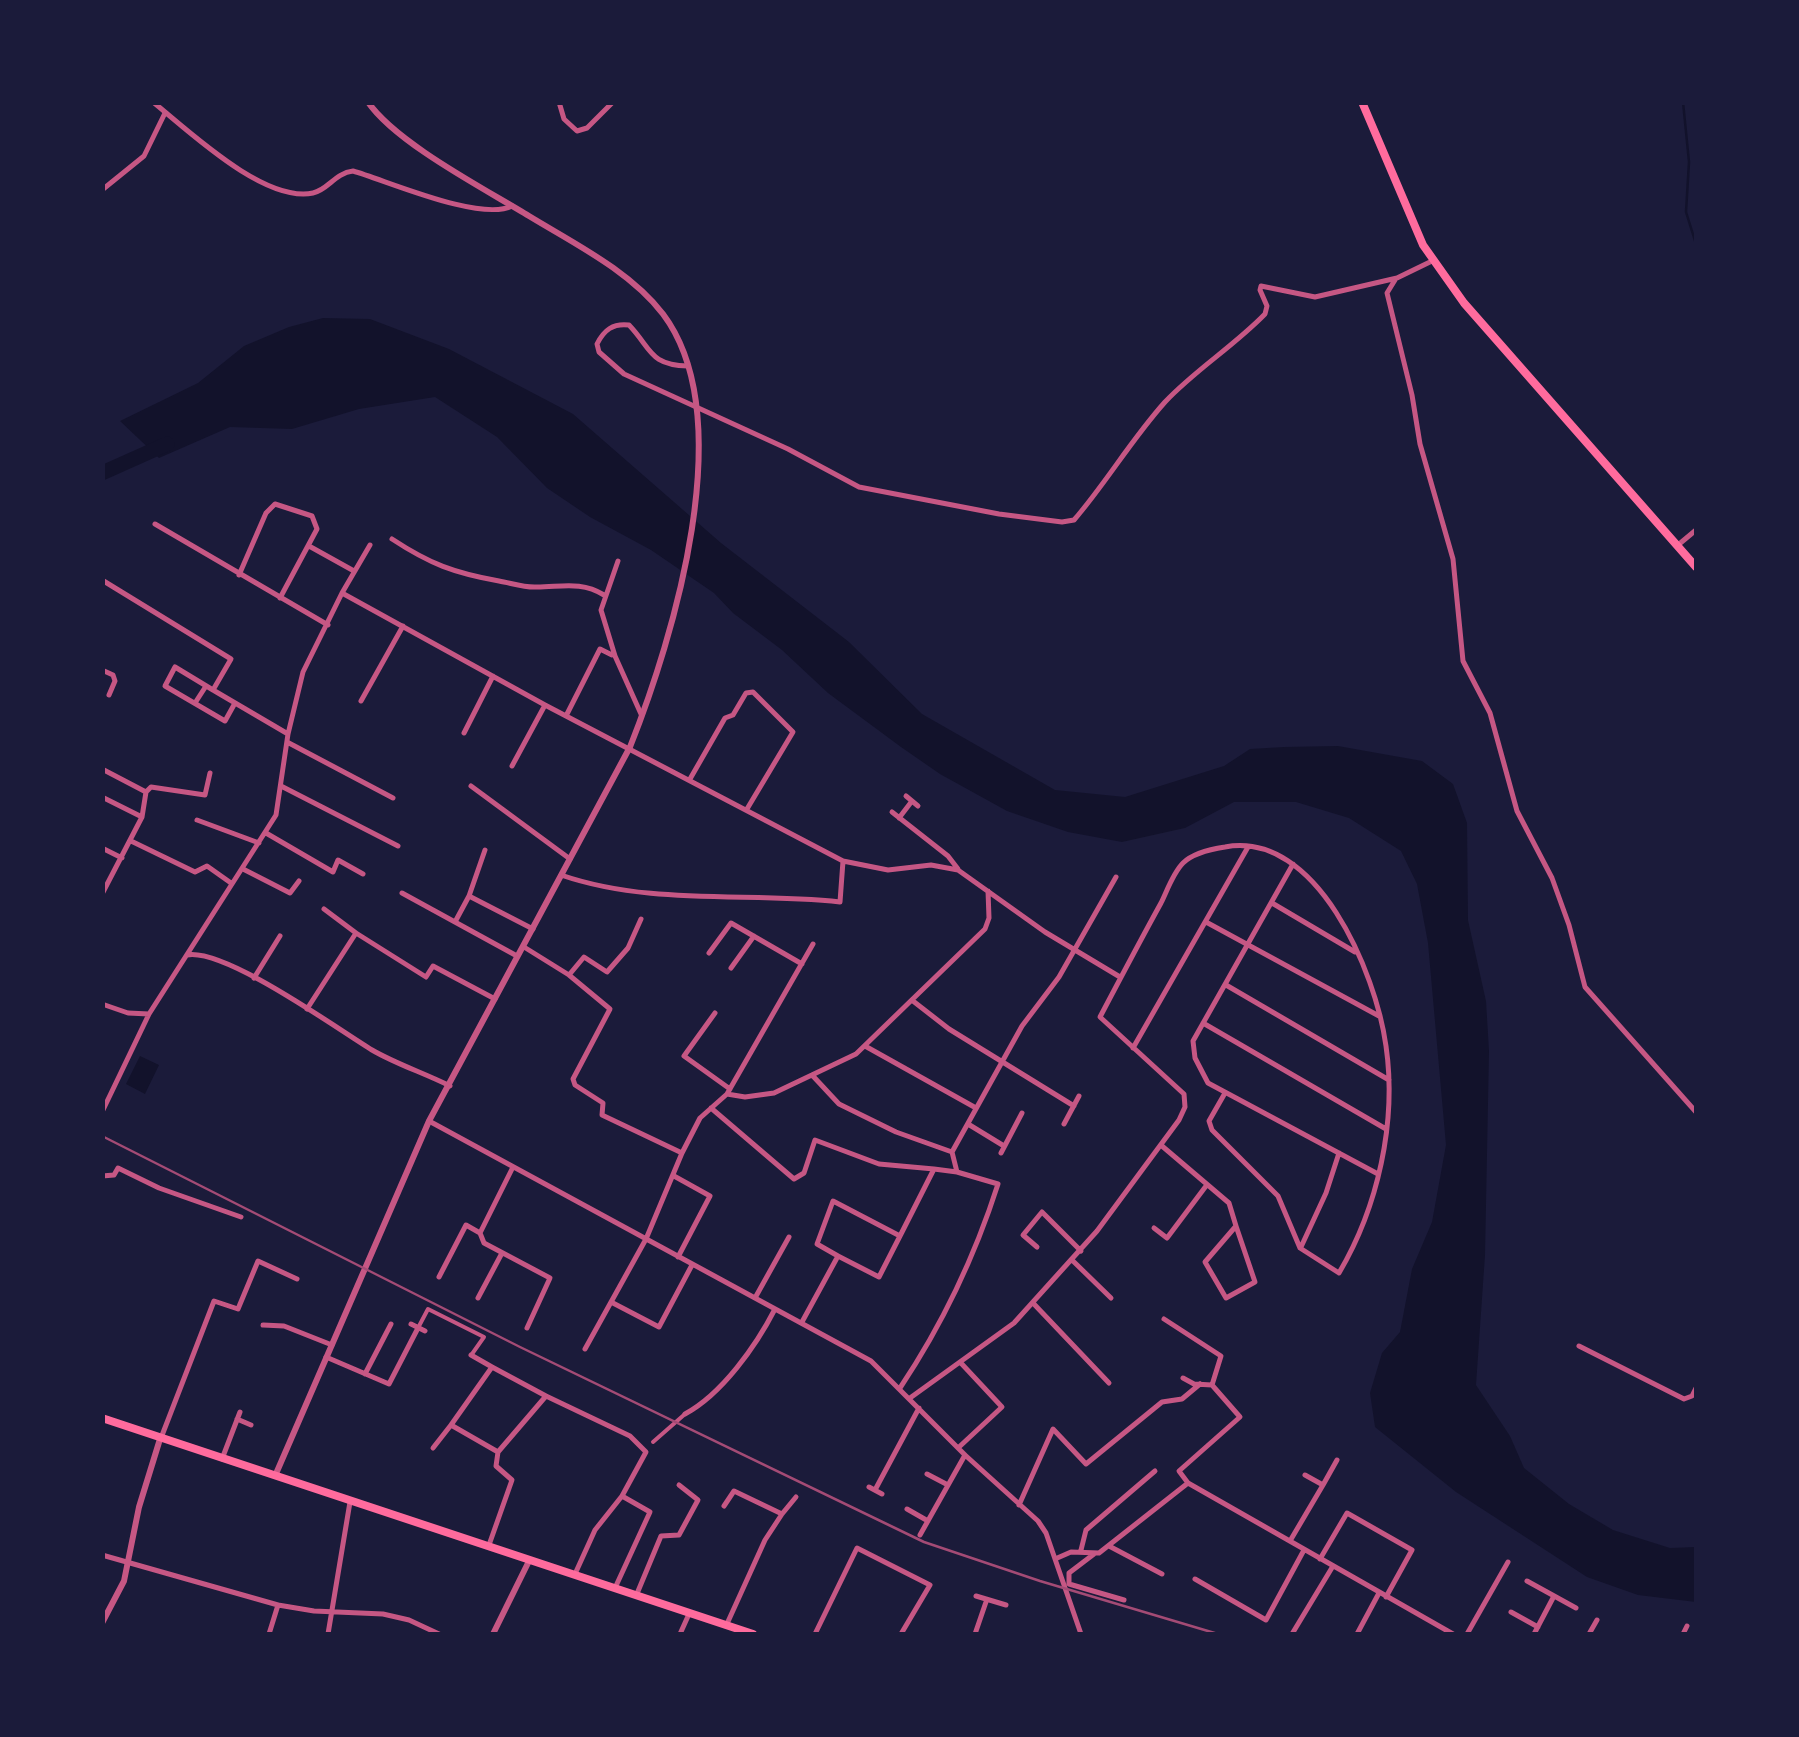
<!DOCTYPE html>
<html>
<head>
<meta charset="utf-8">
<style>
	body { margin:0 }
	#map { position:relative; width:1799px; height:1737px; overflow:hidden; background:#1b1b3a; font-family:Spectral,serif }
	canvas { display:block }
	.frame { position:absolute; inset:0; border:105px solid #1b1b3a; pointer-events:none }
</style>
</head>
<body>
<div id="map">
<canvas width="1799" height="1737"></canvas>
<div class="frame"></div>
</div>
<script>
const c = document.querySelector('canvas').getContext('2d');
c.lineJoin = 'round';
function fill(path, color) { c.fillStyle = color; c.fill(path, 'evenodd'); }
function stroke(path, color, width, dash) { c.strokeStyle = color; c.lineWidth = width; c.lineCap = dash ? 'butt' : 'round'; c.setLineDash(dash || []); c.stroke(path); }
fill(new Path2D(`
	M323 318 370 319 449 349 573 414 721 543 849 642 922 714 1055 790 1125 797 1224 766 1250 749 1284 747 1338 746 1422 761 1453 784 1467 823 1468 920 1486 1001 1489 1051 1485 1255 1476 1385 1510 1436 1524 1468 1569 1504 1613 1530 1670 1548 1696 1547V1602L1638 1595 1587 1577 1456 1492 1375 1427 1370 1393 1382 1353 1400 1332 1412 1269 1432 1222 1446 1145 1428 943 1417 884 1401 851 1349 818 1296 802H1234L1185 828 1122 842 1068 832 1007 811 940 774 901 747 828 693 782 650 733 613 714 593 651 550 590 517 547 488 497 437 435 397 359 409 292 429 230 427 159 458 120 421 198 383 244 346 289 327Z
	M140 1056 159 1065 145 1094 126 1084Z`), '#12122b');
stroke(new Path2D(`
	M1683 102 1689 162 1686 212 1696 244`), '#12122b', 2.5);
stroke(new Path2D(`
	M102 473 167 444`), '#12122b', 15);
stroke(new Path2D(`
	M418 1328 428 1309 484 1337 472 1354
	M653 1442 685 1414`), '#c65784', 4);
stroke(new Path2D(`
	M153 102C189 131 264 203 313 193 328 190 335 173 353 171 388 181 480 222 512 206
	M559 102 564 119 577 131 587 128 613 102
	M102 190 144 156 165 113
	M1395 280 1387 293 1412 395 1420 444 1453 559 1463 661 1490 713 1517 811 1552 878 1569 925 1585 987 1696 1112
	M688 366C649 365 652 349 629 325 613 323 604 330 597 344L599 352 624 374 788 449 859 487 999 514 1062 522 1074 520C1106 483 1131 440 1165 402 1195 370 1234 346 1265 314L1267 306 1260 290 1261 286 1315 297 1397 278 1432 261
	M155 524 328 625
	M392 539C430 564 454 573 499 581 511 583 525 588 537 587 562 587 581 581 604 595
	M1678 545 1696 530
	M309 546 354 571
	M618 561 601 610 615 656 641 714
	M239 575 266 513 275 504 312 516 317 529 280 598
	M102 580 231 659 213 690 288 734
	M342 593 370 545
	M102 670 113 675 115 681 109 695
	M213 690 175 667 165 686 225 721 235 703
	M361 701 403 626
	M195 703 206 686
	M566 716 600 649 612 655
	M464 733 493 676
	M287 742 393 798
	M512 766 545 705
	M102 769 146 792 142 817 102 894
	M690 779 725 718 733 715 746 693 753 692 793 732 747 809
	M281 786 398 846
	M471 786 570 859
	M146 792 151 787 205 795 210 773
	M906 796 918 806
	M102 797 142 817
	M892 812 948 856 958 869
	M899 818 912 801
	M197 820 259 843
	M266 833 333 872 338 860 363 874
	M131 841 195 872 207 866 231 883
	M102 848 122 858
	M485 850 469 896 533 929
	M843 861 888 870 931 865 958 870 1045 932 1120 977
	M1293 864 1193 1041 1195 1058 1208 1083 1378 1174
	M243 869 290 893 299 881
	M402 893 517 956
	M1272 903 1355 952
	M324 909 356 933
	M455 922 469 896
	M1206 922 1379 1016
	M524 947 569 975 610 1009 573 1079 575 1085 603 1103 602 1115 682 1153
	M709 953 731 923 802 964
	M187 955C225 948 336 1028 372 1050 396 1064 424 1073 450 1086
	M731 968 754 936
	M569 975 584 957 607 972 628 948 641 919
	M254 978 280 936
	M1226 985 1389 1080
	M913 1001 949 1029 1074 1106
	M102 1004 128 1013 149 1014 276 815 288 734 303 672 342 593 545 705 843 861 840 902C748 892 651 906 561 875
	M307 1009 356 933 426 977 433 966 495 999
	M715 1013 684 1056 730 1089
	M1203 1023 1386 1129
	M865 1046 976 1108
	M1133 1048 1248 847
	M812 1075 839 1104 896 1132 952 1152 957 1172 998 1184C975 1256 942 1325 900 1388
	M727 1094 813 944
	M711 1108 794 1179 804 1173 815 1140 879 1164 934 1169
	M102 1112 149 1014
	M429 1121 871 1361 965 1455 1038 1521 1046 1533 1081 1634
	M968 1124 1004 1146
	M1064 1124 1079 1096
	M1162 1146 1229 1203 1236 1226 1205 1262 1226 1298 1255 1282 1236 1226
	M952 1152 1022 1026 1059 977 1116 877
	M1001 1153 1022 1113
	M102 1176 114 1175 118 1168 159 1188 241 1217
	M674 1176 710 1196 678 1257
	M1154 1228 1167 1238 1206 1186
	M480 1233 484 1243 550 1278 527 1328
	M900 1236 934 1169 957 1172
	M1037 1247 1023 1235 1042 1212 1081 1251
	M1301 1247 1326 1193 1339 1153
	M1073 1261 1111 1298
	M439 1277 466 1225 480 1233 513 1167
	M478 1298 502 1253
	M755 1298 789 1237
	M611 1302 659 1327 692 1265
	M1033 1303 1109 1383
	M1164 1319 1221 1356 1212 1385 1240 1417 1179 1471 1188 1483
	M802 1322 838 1256 817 1244 833 1201 900 1236 879 1277 838 1256
	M411 1324 425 1331
	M263 1325 284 1326 332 1345
	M1579 1346 1684 1399 1692 1396 1696 1388
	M585 1349 646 1239 682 1153 700 1118 727 1094 745 1097 774 1093 856 1054 985 929 989 918 988 891
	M471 1355 492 1367
	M326 1357 389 1384 418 1328
	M365 1374 391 1324
	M1183 1378 1194 1384 1212 1385
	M546 1396 630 1436 646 1452 622 1496 650 1512 615 1588
	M910 1398 1014 1323 1097 1231 1179 1120 1185 1107 1184 1094 1100 1017C1120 979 1140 941 1161 903 1167 891 1173 873 1183 863 1193 853 1212 849 1225 847 1317 830 1376 973 1386 1046 1397 1122 1378 1207 1339 1273L1300 1248 1278 1196 1212 1130 1209 1121 1225 1093
	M685 1414C722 1394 756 1346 775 1309
	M237 1419 251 1425
	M161 1438 214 1301 238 1309 258 1261 297 1279
	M433 1448 451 1425
	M958 1448 1002 1407 960 1362
	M222 1459 240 1412
	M927 1474 948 1485
	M1323 1485 1337 1460
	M869 1487 882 1494
	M875 1490 919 1408
	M1019 1505 1053 1429 1086 1464 1162 1402 1182 1399 1200 1384
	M724 1506 734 1491 782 1514 765 1540 726 1626
	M907 1509 928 1521
	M782 1514 796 1497
	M920 1535 965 1455
	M1290 1541 1323 1485 1305 1475
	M489 1545 512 1480 496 1466 498 1452 451 1425 492 1367 546 1396 498 1452
	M1109 1546 1162 1574
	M1081 1550 1086 1530 1155 1471
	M1094 1554 1069 1573V1584L1124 1600
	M102 1555 278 1605 314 1611 383 1614 409 1620 439 1634
	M1055 1559 1071 1552 1099 1553 1188 1483 1453 1634
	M1320 1559 1347 1513 1412 1550 1386 1597
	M575 1574 595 1530 622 1496
	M1195 1579 1266 1620 1304 1550
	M1527 1581 1576 1608
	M636 1596 661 1536 679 1535 698 1500 679 1485
	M976 1596 1006 1605
	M1511 1612 1538 1627
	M269 1634 278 1605
	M328 1634 350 1502
	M680 1634 689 1614
	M815 1634 857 1548 930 1585 901 1634
	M975 1634 987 1599
	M1292 1634 1333 1566
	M1357 1634 1379 1593
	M1467 1634 1508 1562
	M1534 1634 1554 1596
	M1589 1634 1597 1620
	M1683 1634 1687 1626`), '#c65784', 5);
stroke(new Path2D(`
	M275 1476 429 1121 630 747C673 639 741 418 663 314 630 271 575 244 529 216 485 189 396 143 368 102
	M102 1623 124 1581 139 1507 160 1439
	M493 1634 529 1561`), '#c65784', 6);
stroke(new Path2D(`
	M1362 102 1423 245 1464 303 1696 567`), '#ff6b9d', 8);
stroke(new Path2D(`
	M102 1418 753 1634`), '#ff6b9d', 8);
stroke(new Path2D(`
	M102 1136 520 1347 924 1542 1040 1581 1218 1634`), '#a44b75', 2.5);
</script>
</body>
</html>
